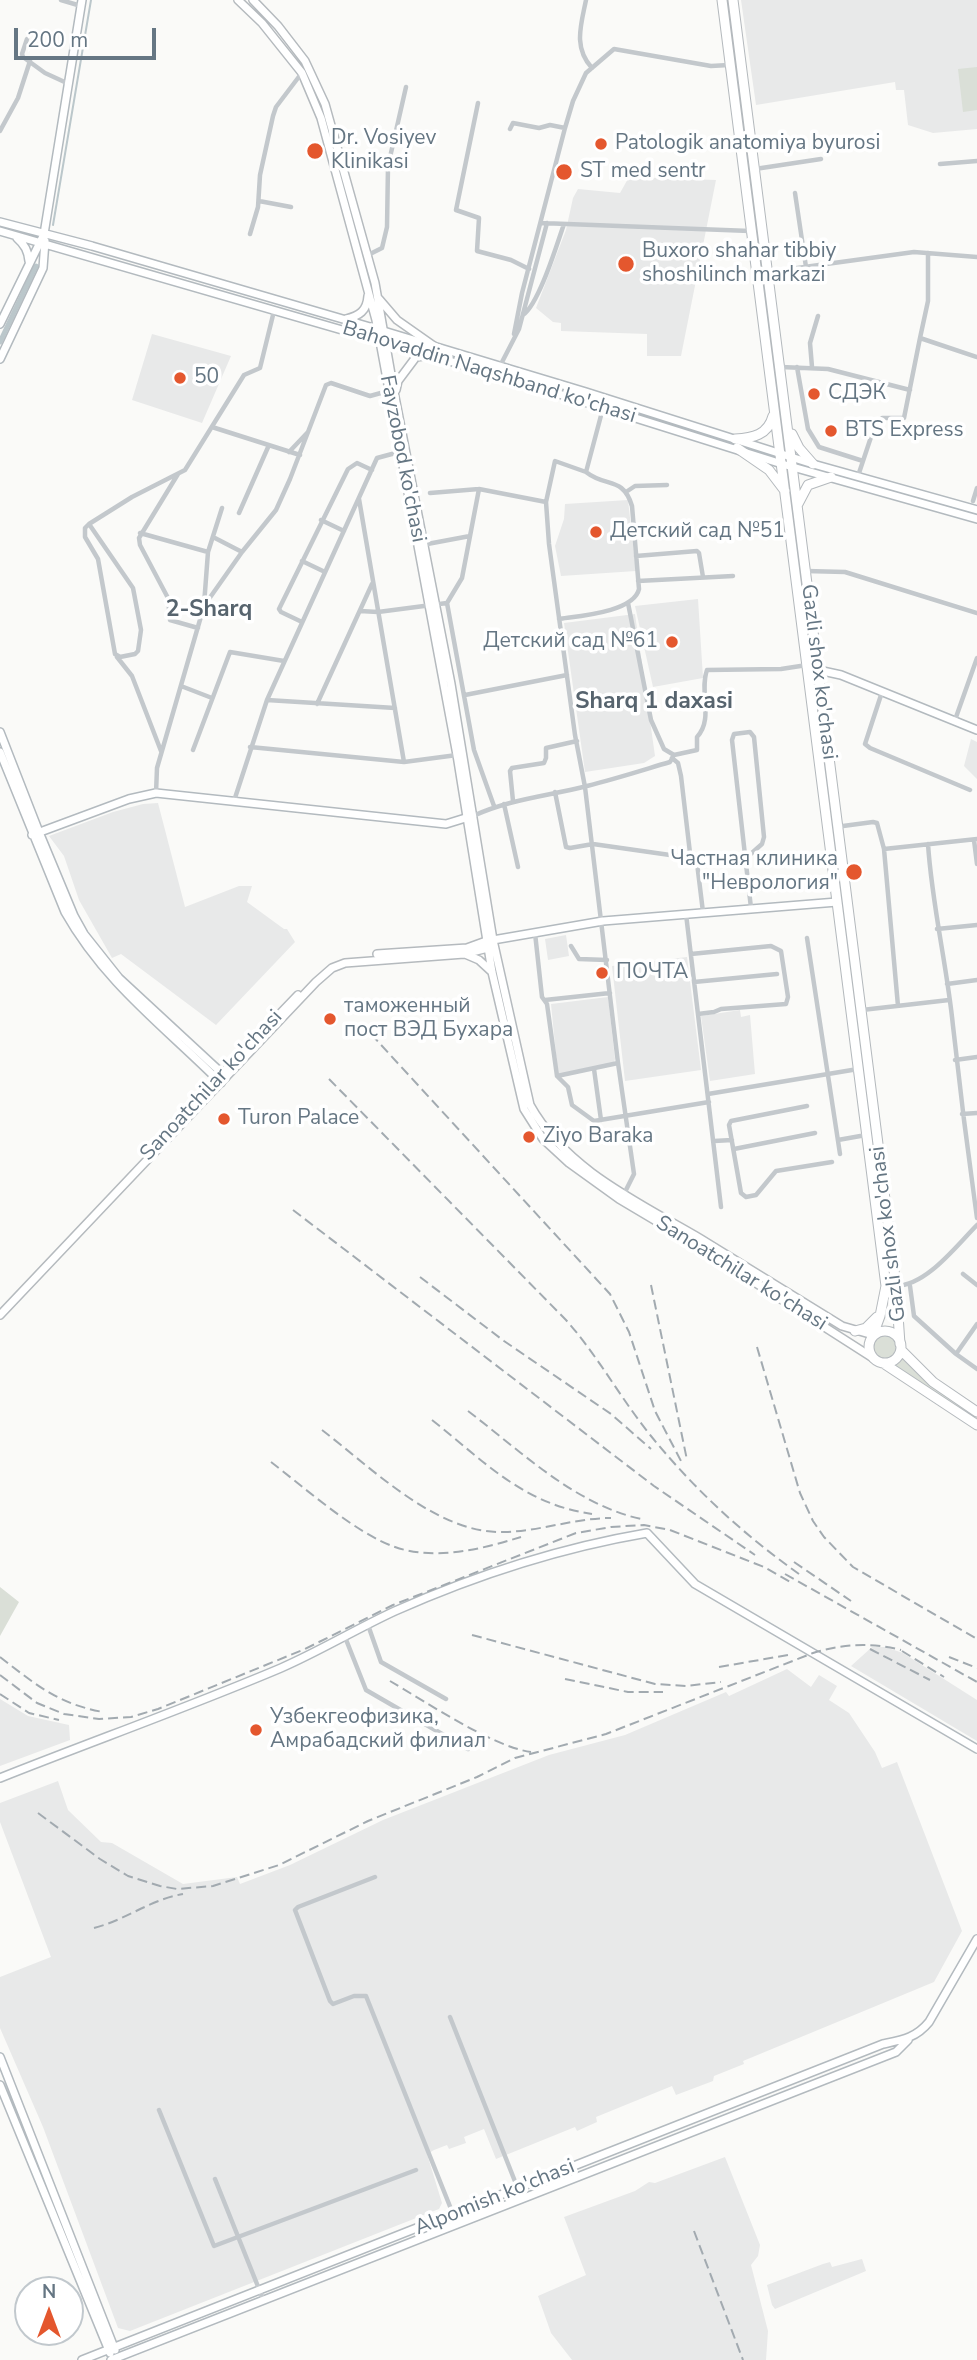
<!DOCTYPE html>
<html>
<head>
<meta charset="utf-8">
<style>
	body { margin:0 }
	#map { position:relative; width:977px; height:2360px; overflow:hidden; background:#fafaf8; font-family:"Nunito Sans",sans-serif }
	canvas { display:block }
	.north { position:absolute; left:14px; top:2276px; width:70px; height:70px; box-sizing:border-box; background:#fff; border:2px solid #c1c8cd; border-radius:50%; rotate:0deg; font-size:19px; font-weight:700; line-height:28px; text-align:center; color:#657683 }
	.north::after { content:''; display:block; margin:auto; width:24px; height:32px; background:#e4572e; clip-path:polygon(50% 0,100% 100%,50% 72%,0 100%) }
	.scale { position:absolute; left:14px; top:28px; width:142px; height:32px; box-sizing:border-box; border:4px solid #657683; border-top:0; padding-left:9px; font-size:21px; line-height:24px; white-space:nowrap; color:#657683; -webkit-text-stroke:5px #fff; paint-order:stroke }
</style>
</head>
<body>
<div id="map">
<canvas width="977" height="2360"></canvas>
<div class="north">N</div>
<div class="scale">200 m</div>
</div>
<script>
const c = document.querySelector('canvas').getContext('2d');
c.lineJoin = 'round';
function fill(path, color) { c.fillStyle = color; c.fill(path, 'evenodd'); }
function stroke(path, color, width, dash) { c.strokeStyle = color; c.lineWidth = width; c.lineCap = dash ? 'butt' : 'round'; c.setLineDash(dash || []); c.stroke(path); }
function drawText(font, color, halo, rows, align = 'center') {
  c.font = font + ' "Nunito Sans",sans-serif'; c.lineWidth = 7; c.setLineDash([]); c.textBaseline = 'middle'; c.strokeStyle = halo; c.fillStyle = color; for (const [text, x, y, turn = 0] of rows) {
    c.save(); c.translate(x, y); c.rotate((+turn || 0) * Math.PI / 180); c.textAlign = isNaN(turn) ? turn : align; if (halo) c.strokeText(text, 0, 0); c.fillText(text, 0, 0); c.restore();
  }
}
fill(new Path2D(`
	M741 0H977V129L933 133 908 125 904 90H896L895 82 756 105Z
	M629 177 716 180 681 356H647V334L561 331V323L553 322 536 308 566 230 573 198 578 189 620 193Z
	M152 334 231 356 202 423 132 400Z
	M628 500 636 571 561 576 555 546 564 519 565 504Z
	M698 599 703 678 653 687 635 606Z
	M635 614 655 756 644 763 585 772 564 623Z
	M971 739 977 742V779L964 766Z
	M158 803 185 907 239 886H252L247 902 284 929H287L295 942 216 1025 121 954 112 958 79 900 64 856 49 836 113 812 143 804Z
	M566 935 569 956 548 960 545 939Z
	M687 957 701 1070 625 1081 612 966Z
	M608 997 615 1059 614 1063 558 1075 551 1004Z
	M740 1010 741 1017 750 1015 755 1074 710 1081 701 1016Z
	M872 1647H885L903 1653 977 1700V1741L851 1666Z
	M787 1669 811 1687 819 1675 837 1686 829 1700 849 1713 875 1752 882 1768 897 1762 962 1931 934 1982 743 2061 744 2064 714 2076 713 2081 676 2095 672 2086 596 2117 597 2122 577 2131 575 2127 496 2159 484 2129 464 2137 466 2143 449 2149 447 2145 434 2150 427 2154 442 2203 439 2209 130 2331 118 2328 43 2127 0 2028V1977L51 1957 0 1822V1803L58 1781 68 1810 101 1842 112 1843 183 1884 237 1877 240 1884 290 1865 383 1820 549 1755 625 1735 726 1692 729 1696Z
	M0 1699 28 1716 69 1725 70 1740 0 1766Z
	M725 2157 760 2245 758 2256 751 2265 768 2331 766 2360H572L551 2333 538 2296 586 2275 564 2217 635 2191 649 2182 655 2183Z
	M862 2259 866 2271 775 2309 772 2305 767 2285 823 2264 830 2262 832 2267Z`), '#e8e9e9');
fill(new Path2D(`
	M977 67V110L963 112 958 69Z
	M874 1347a11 11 0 1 1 22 0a11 11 0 1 1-22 0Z
	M902 1357 977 1415V1419L893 1365Z
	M0 1587 19 1602 0 1636Z`), '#dadfd7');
stroke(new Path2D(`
	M53 225 91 0`), '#bbc7cb', 2);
stroke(new Path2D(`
	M0 342 36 266`), '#bbc7cb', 5);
const secondary = new Path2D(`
	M0 222 92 246 377 329 586 392 813 464 977 510
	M0 231 508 378 782 464 977 519
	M17 238C25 245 28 251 29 261
	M0 324 44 234 82 0
	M0 359 43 268 45 241
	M818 670 841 675 977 730
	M0 732 39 832 74 916 84 934 119 978 226 1077
	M0 752 65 912C105 983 164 1026 221 1083
	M32 835 129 799 156 793 446 824 472 816
	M493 940 603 921 837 902
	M0 1778C93 1741 189 1707 281 1668 320 1651 356 1629 395 1611 476 1575 559 1548 647 1533L695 1584 977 1749
	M0 2057 115 2350
	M0 2085 110 2353
	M82 2360 883 2044C902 2040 916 2038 929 2022L977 1939
	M111 2360 896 2052 908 2040`);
const primary = new Path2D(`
	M238 0 262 23 302 73 321 118 376 320 457 755 492 972 524 1109 543 1139 569 1163 619 1199 698 1246 873 1358
	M253 0 278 26 305 61 325 104 375 283 395 397 451 684 493 940 530 1105C566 1170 640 1203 701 1239 748 1268 795 1297 842 1326L873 1335
	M379 299 397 320 434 346
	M346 319C359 316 367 311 368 296
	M396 390 398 381 416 357 432 355
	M377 954 467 948 489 940
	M465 954 479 960 492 972
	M173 1125 298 995
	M0 1315 316 982 332 968 345 963 464 954 488 948 490 945`);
const highway = new Path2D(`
	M722 0 886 1286 880 1316 873 1335
	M733 0 896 1286 900 1344
	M792 434 799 448 813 464
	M735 439C753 438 768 435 773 416
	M737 448 769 470 785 491
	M798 504 808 485 831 477
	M855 1331 866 1328 877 1317
	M869 1347a16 16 0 1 1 32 0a16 16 0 1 1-32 0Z
	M901 1350 933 1382 977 1412
	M883 1363 977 1425`);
stroke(secondary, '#b3babf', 10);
stroke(primary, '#b5babe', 10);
stroke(highway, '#b4b9bd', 11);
stroke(new Path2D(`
	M61 0 81 6
	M586 0C581 25 573 47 592 68
	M27 39 22 54 23 57 45 73 69 84
	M478 103 456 210 479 218 477 251 511 260 529 269
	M510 129 513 123 539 128 550 125 565 128
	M0 131 18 98 30 61
	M340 156 347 155 388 166
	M940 164 977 161
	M755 169 821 159
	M795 193 806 267
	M259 201 291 207
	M541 223 750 231
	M250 234 258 207 260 175 273 116 276 107 301 74
	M928 253V301L920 338 977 357
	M368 255 382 248 387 227 388 166 406 87
	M768 272 914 252 977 257
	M523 315C539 304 557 244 564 224
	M514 334 522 293 565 128 573 101 586 73 614 49 711 66 729 65
	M500 366 519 329 547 223
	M781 367 828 369 910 390
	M797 367 808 429 819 447 863 461
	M812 367 810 343 818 316
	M603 408 586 472 555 461 546 502 549 544 575 735 585 787 618 1063 634 1174 624 1194
	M212 427 300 455
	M289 452 308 432
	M178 474 139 538 140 545 168 598 170 620 198 628
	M858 476 876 422 882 418H904L920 338
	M626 492 635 486 667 485
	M430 493 479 489
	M359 499 404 762
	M973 501 977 488
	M239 513 269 445
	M321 520 344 531
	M89 524 133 588 141 630 138 651 135 654 120 657 115 654 98 559 85 537V528L89 524 132 497 185 470 244 375 260 368 274 311
	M140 533 208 552
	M213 537 242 552
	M422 545 470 536
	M636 556 697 551 699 553 703 577
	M302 561 325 572
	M806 571 845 572 977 613
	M638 581 733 576
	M628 603 651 720 664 749 674 755
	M204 605 208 552 222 508
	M360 611 378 612 447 603
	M559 619C579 616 634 612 639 589L632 506C623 476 606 488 586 472
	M302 622 281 612 279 609 348 469 357 463 372 470
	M117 657 132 676 161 751
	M181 686 212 698
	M882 692 865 744 870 748 970 790
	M465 695 567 675
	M267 700 395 708
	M317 704 372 584
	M955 720 977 658
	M250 747 404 762 457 755
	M193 750 230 652 284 661
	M672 758 678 763 681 776 690 853 695 857 697 863 703 912
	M555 792 566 847 570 848 593 844 684 857 691 855
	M156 793 157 768 204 606 242 552 276 510 290 479 326 385 331 383 370 396 388 391
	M234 801 267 700 377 458 403 451
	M513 801 510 771 512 768 544 763 546 758V748L577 741
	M504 804 518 867
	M494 806 474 750 447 603 462 578 479 489 546 502
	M473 816C510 799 548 796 587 786 615 779 643 770 670 762L674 755 697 750V737C714 719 699 691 707 670L781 669 807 665
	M843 826 873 822 877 823 884 849 898 1006
	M974 840 977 864
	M928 844C932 906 947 965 953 1026 960 1090 968 1154 977 1218
	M884 849 977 839
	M745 859 762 844 764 837 754 737 750 732 734 734 732 740 751 908
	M686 914 721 1207
	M937 929 977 925
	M535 933 542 997 547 1004 557 1076 568 1087 572 1105 594 1121 709 1102
	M807 938 840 1154
	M571 946 579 959 607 960
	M691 954 771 946 781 951 788 997 786 1004 721 1009 714 1012 698 1014
	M694 982 777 974
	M947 984 977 980
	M545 1000 610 993
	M862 1010 949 1000
	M955 1060 977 1057
	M594 1069 601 1120
	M557 1076 618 1063
	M708 1094 858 1069
	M807 1106 731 1121 729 1125 741 1193 746 1197 756 1195 776 1171 832 1162
	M962 1114 977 1113
	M838 1140 866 1135
	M714 1141 732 1140
	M734 1149 815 1133
	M963 1274 977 1285
	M896 1286C927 1285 956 1246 977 1225
	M910 1286 914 1316 956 1354 977 1369
	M956 1354 977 1324
	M368 1625 381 1662 446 1699
	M345 1637 366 1690 468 1749
	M375 1877 298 1907 295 1910 330 2001 333 2004 354 1996H366L457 2224
	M450 2017 518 2189
	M159 2110 214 2246 416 2170
	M215 2179 263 2299`), '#c3c8cc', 4.5);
stroke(secondary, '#fff', 7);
stroke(primary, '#fff', 7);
stroke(highway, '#fff', 9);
stroke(new Path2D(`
	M371 1034 610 1294 629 1332 655 1411 681 1461
	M329 1079 566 1320C598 1356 621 1399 651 1436 694 1489 744 1535 799 1574
	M293 1210 654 1486 755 1555
	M420 1277 504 1341 611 1414 651 1449
	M651 1285 687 1460
	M757 1347 800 1493 813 1521 824 1537 853 1567 977 1639
	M468 1411C522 1452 574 1504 641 1519
	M432 1420C485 1462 523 1504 592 1514
	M322 1430C373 1469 438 1535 505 1532 541 1531 575 1518 611 1518
	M271 1462C305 1488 355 1533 395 1547 435 1561 482 1549 521 1537
	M794 1562 851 1601
	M785 1574 977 1682
	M472 1635 655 1684 686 1686 721 1682
	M870 1649 930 1680
	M902 1651 944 1677
	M0 1657C35 1684 58 1704 103 1712
	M949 1657 977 1668
	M719 1667 788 1655
	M0 1675 37 1703 64 1714 99 1719 131 1717 158 1709 305 1649 393 1605 576 1533 611 1527 644 1525 670 1530 764 1567 792 1583
	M565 1679 628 1692H663
	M390 1681C426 1702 493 1747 531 1752
	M0 1694 29 1713 59 1720
	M38 1813 100 1859 128 1876 160 1886 177 1889 213 1886 279 1865 368 1821 477 1777 515 1758 606 1734 813 1653C842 1644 871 1642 901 1650
	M94 1928C126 1920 149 1900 183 1894
	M694 2231 743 2360`), '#a2aab0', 2, [10, 5]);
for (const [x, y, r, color] of [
	[601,144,7,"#e4572e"],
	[315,151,9,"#e4572e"],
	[564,172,9,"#e4572e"],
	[626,264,9,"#e4572e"],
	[180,378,7,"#e4572e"],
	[814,394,7,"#e4572e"],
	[831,431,7,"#e4572e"],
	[596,532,7,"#e4572e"],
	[672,642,7,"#e4572e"],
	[854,872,9,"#e4572e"],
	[602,973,7,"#e4572e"],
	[330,1019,7,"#e4572e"],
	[224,1119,7,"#e4572e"],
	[529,1137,7,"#e4572e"],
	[256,1730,7,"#e4572e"]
]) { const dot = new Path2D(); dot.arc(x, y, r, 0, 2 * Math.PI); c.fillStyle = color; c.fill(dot); stroke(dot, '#fff', 2.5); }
drawText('21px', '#657683', '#fff', [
	["Dr. Vosiyev",331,139],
	["Klinikasi",331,163],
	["Patologik anatomiya byurosi",615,144],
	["ST med sentr",580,172],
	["Buxoro shahar tibbiy",642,252],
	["shoshilinch markazi",642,276],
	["50",194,378],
	["СДЭК",828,394],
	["BTS Express",845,431],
	["Детский сад №51",610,532],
	["Детский сад №61",658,642,"right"],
	["Частная клиника",838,860,"right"],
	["\"Неврология\"",838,884,"right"],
	["ПОЧТА",616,973],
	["таможенный",344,1007],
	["пост ВЭД Бухара",344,1031],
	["Turon Palace",238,1119],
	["Ziyo Baraka",543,1137],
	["Узбекгеофизика,",270,1718],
	["Амрабадский филиал",270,1742]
], 'left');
drawText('21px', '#657683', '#fff', [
	["Bahovaddin Naqshband ko'chasi",489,373,17],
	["Fayzobod ko'chasi",402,459,79],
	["Gazli shox ko'chasi",818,672,83],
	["Sanoatchilar ko'chasi",212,1086,-47],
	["Gazli shox ko'chasi",889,1234,-97],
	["Sanoatchilar ko'chasi",741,1274,32],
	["Alpomish ko'chasi",495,2198,-22]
]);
drawText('bold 23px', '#57646e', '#fff', [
	["2-Sharq",209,610],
	["Sharq 1 daxasi",654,702]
]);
</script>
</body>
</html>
